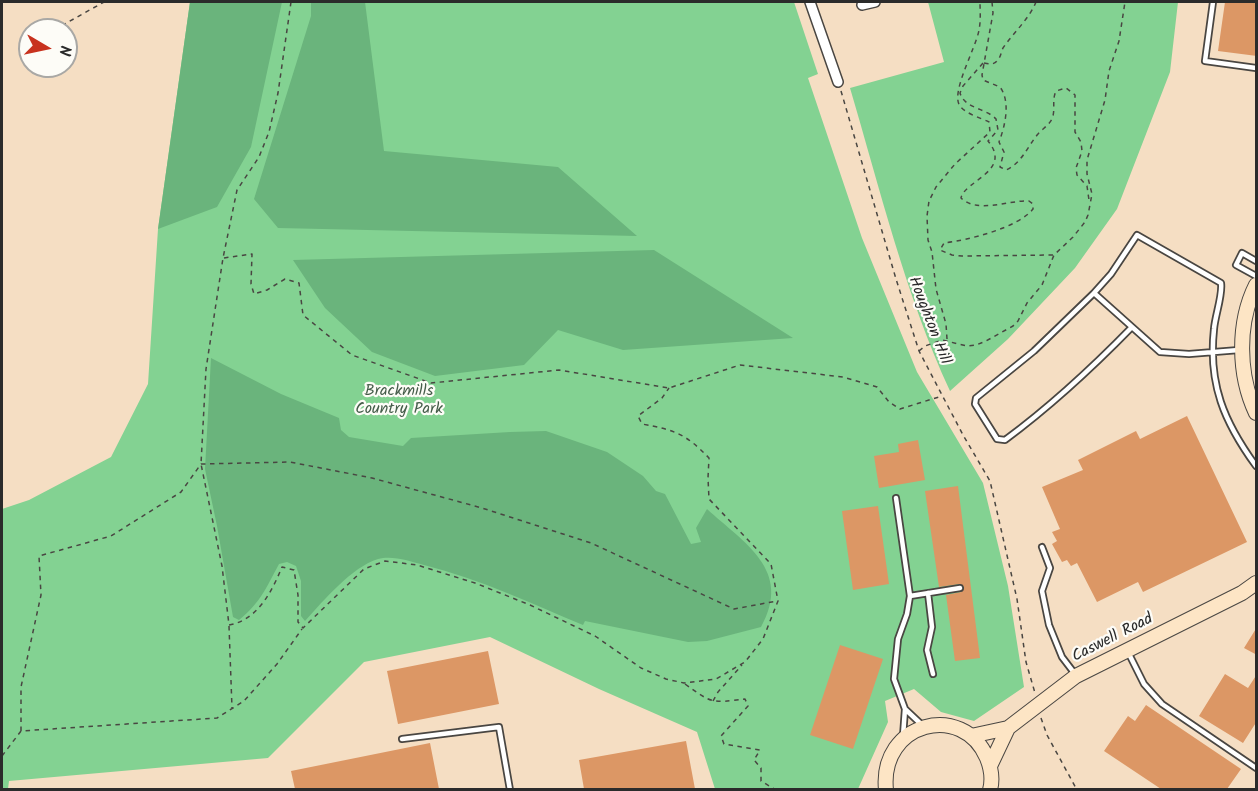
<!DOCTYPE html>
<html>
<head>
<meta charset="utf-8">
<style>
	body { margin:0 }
	#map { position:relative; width:1258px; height:791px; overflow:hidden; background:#f5dec3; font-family:Kalam,sans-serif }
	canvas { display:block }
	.frame { position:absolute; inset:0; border:3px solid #2b2b2b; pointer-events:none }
	.north { position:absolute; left:18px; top:18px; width:60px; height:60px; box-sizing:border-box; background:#fdfcf7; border:2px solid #a9a8a5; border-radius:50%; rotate:99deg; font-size:16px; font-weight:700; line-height:24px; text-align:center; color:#2b2b2b }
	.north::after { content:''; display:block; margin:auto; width:21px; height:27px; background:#c8321e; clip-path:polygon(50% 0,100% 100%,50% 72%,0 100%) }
</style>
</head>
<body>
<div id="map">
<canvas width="1258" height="791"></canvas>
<div class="frame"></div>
<div class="north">N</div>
</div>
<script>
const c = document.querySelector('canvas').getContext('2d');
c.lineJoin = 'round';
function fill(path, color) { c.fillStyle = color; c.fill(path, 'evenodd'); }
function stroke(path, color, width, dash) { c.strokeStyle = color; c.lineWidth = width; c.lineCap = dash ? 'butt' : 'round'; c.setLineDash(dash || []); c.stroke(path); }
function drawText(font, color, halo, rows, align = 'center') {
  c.font = font + ' Kalam,sans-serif'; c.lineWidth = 4.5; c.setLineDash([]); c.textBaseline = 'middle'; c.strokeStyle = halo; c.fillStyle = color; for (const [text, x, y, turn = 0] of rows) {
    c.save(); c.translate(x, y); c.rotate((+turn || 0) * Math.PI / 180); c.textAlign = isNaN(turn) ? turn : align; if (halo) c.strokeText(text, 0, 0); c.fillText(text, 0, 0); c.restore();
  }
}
fill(new Path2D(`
	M190 2H794L818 74 808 78 862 238 917 372 983 483 1008 586 1024 687 974 721 941 712 914 689 885 701 888 722 858 789H715L697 732 599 689 490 637 364 662 268 758 9 781 8 789H2V509L29 500 111 457 148 384 158 229Z
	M928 2H1178L1170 72 1117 209 1075 268 1008 339 950 391C905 294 880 189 850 88L944 62Z`), '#83d292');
fill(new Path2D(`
	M190 2H282L251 147 217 207 158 229Z
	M311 2H365L384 151 558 167 637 236 278 228 254 199 311 16Z
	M654 250 793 338 623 350 558 330 524 365 435 376 372 352 325 308 293 260Z
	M211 358 281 394 339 418 341 430 349 437 403 446 411 438 510 432 546 431 607 452 643 476 656 491 665 494 691 544 701 542 696 528 707 509C744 543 793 570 761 627L707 641 688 642 585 621 583 625C530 603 480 579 424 565 410 561 392 555 378 559 352 567 324 600 305 621L301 616V581L296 566 287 562 279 564C266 588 261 602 239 620L233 617 217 526 205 469Z`), '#6ab47c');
fill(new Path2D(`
	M1225 2H1257V56L1218 51Z
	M1187 416 1247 542 1143 592 1138 582 1097 602 1077 563 1071 566 1067 560 1062 562 1052 544 1057 541 1052 532 1060 529 1042 487 1083 470 1078 460 1136 431 1140 439Z
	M918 440 925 480 879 488 874 456 899 452 898 444Z
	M958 486 980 658 955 661 946 595 961 592 964 587 960 584 939 587 925 491Z
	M878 506 889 584 853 590 842 511Z
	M1257 627V655L1244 648Z
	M840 645 883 659 853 749 810 735Z
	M488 651 499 704 398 724 387 671Z
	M1225 674 1248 688 1257 674V721L1243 743 1199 716Z
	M1146 705 1241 769 1227 789H1161L1104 751 1128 716 1135 721Z
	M686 741 695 789H584L579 760Z
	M430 743 439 789H295L291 771Z`), '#dc9765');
const lane = new Path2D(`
	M1213 2 1205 61 1256 68
	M1256 261 1242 253 1236 265 1256 276
	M1094 293 1111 274 1137 235 1221 283C1223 294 1215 316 1214 329 1208 384 1224 422 1256 466
	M1132 327C1092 368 1051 406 1005 440L997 439 975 404 976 398 1034 351 1094 293 1160 352 1189 354 1239 350
	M896 498 910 596 907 614 898 639 894 679 905 709 922 725
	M1042 547 1050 568 1042 591 1049 625 1062 657 1075 674
	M928 593 932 627 927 650 933 674
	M910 596 960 588
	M1128 652 1144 684 1162 704 1256 768
	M903 736 905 709
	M402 739 499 727 510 790`);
const street = new Path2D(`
	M810 2 838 82
	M862 5 875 2`);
const secondary = new Path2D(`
	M1256 285C1237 323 1238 375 1256 413
	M971 736 1008 728 1076 676 1242 593 1256 583
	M990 766 1008 728
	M886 790C879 722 963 701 987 758 991 768 993 779 990 790`);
stroke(lane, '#494642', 8);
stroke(street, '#494642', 12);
stroke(secondary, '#494642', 16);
stroke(new Path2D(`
	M291 2 278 93 269 132 259 157 237 190 223 258 206 369 201 464 222 566 229 625C258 620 272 591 282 567L294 570 298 595V622L303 628 364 569 385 561 417 565 475 583 530 605 595 636 641 668 666 679 684 683 716 679 745 662 763 639 778 601 771 564 709 499 708 478 709 458C686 434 675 430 642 424L638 416 662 398 669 388
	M992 2 993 13 982 75 983 80 1000 87C1011 102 1005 126 999 142L1004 152 1000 167 1006 170C1022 163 1027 147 1038 134 1043 128 1051 124 1053 116 1055 107 1052 100 1056 91L1066 88 1075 95V132L1081 142 1082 151 1076 168 1077 175 1087 186 1089 200
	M54 30 104 2
	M983 63 963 86 960 93C965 109 986 108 996 119L998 130 988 141C1013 171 964 181 961 198 978 214 1008 200 1029 201L1033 204V209C1018 228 968 240 944 243L940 250 952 255 962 256 1054 255
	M984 63C989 64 994 65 997 61 1001 57 1001 52 1003 48 1014 32 1029 19 1036 2
	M841 91 896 279 919 351 963 435 990 481 1017 599 1026 662 1035 693
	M224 258 252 254 251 284 254 294 267 290 285 279 299 283 303 315 352 355 431 383 559 370 669 388 740 365 843 377 877 387 889 402 900 409 942 396
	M947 339 946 324 936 289 932 252 928 240 927 216 929 201 936 187 955 164 990 132 989 122C981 118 966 114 960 106 950 93 976 48 979 30 981 20 980 11 980 2
	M919 351 925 346 942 340 967 346 976 345 986 341 1013 326 1018 321 1027 303 1042 285 1054 255 1073 237 1085 222 1088 215 1092 194 1087 174V160L1105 100 1109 71 1119 41 1125 2
	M229 626 232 708
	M685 684C713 704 711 703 745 699L748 706 721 736 724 744 760 750 754 760 761 768V781L776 790
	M713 701 718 692 742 665
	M1041 718 1047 735 1077 790
	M21 731V687L41 595 39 556 111 536 181 492 201 464 290 462 372 478 482 508 591 543 734 609 777 601
	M2 756 21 731 217 718 244 701 277 664 302 629`), '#494642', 1.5, [4.5, 4.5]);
stroke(lane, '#fff', 4.5);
stroke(street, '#fff', 9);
stroke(secondary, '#fde5c5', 14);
drawText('16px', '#2b2b2b', '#fdfcf7', [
	["Houghton Hill",928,321,69],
	["Caswell Road",1113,639,-27]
]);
drawText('16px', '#455d4a', '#fdfcf7', [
	["Brackmills",399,392],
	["Country Park",399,410]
]);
</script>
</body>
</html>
